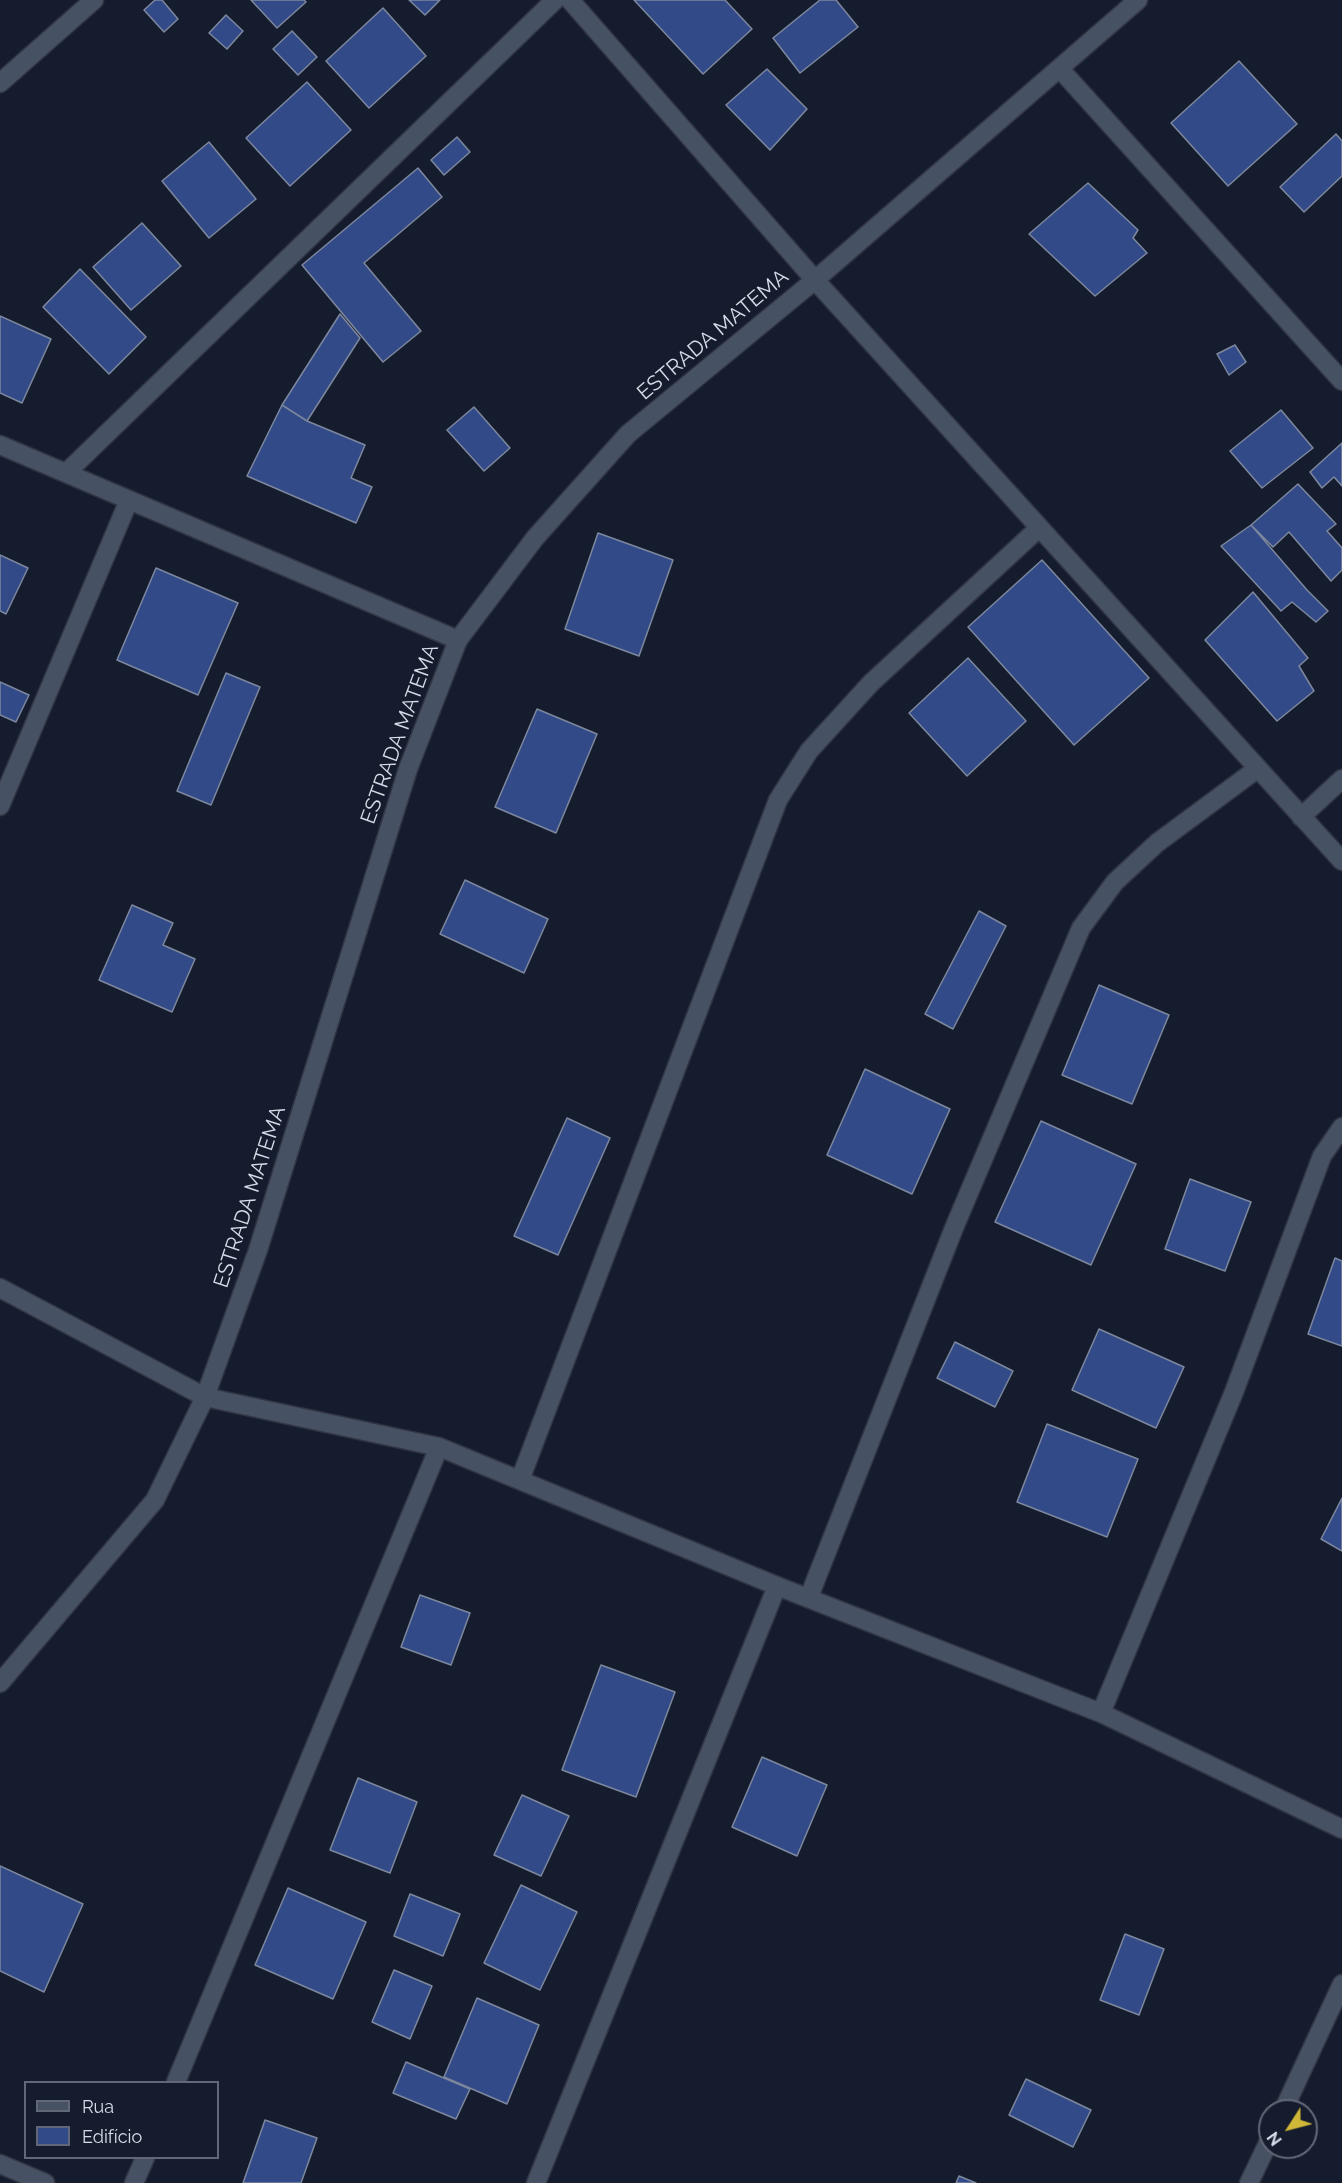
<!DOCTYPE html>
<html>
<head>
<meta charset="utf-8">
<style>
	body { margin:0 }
	#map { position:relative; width:1342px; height:2183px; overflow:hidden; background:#151c2d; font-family:Raleway,sans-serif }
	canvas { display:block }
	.legend { position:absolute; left:24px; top:2081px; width:195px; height:78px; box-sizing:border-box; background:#151c2d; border:2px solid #626877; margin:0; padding:8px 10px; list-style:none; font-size:18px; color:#d5dbe7 }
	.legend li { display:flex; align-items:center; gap:12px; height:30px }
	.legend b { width:30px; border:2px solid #626877 }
	.north { position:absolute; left:1258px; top:2099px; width:60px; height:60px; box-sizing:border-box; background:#151c2d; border:2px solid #626877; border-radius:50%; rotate:234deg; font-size:16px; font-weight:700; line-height:24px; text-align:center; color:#d5dbe7 }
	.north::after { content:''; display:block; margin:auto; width:21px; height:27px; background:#cfb837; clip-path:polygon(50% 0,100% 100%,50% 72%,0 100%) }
</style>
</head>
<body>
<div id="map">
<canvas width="1342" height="2183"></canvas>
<ul class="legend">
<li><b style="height:8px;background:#475164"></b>Rua</li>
<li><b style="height:16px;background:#324b88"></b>Edifício</li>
</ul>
<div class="north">N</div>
</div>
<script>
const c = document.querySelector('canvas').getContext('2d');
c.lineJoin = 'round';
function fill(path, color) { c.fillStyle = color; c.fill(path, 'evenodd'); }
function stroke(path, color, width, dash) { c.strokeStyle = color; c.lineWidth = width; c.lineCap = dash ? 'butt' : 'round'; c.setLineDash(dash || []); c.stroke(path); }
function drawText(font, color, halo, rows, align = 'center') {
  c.font = font + ' Raleway,sans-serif'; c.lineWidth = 4.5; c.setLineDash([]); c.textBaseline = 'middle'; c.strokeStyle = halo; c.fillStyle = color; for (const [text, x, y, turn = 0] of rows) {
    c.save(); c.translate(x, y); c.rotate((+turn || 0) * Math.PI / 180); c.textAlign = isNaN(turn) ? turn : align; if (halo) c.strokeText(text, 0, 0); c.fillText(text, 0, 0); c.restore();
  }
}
const building = new Path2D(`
	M155 0H162L178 19 164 32 144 10Z
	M251 0H304L306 2 277 28Z
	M409 0H440L425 15Z
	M634 0H725L752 29 703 74Z
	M820 0H836L858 27 800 73 773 38Z
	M383 8 426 56 369 108 326 61Z
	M226 15 243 31 227 49 209 33Z
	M292 31 317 57 298 75 273 49Z
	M1239 61 1297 124 1228 186 1171 123Z
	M767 69 807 109 770 150 726 105Z
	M307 82 351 130 290 186 246 138Z
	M1336 134 1342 141V176L1304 212 1280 187Z
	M457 137 470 152 444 175 431 160Z
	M209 142 256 199 209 238 162 181Z
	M418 168 442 197 364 263 421 331 383 362 302 265Z
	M1088 183 1138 230 1133 238 1147 253 1095 296 1029 234Z
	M142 223 181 266 131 310 93 267Z
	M80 269 146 337 109 374 43 307Z
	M340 314 360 338 307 421 282 405Z
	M0 316 51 339 22 403 0 393Z
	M1235 345 1246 362 1229 375 1217 354Z
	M282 405 307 421 365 445 351 478 372 487 356 523 247 476Z
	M474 407 510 448 484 471 447 430Z
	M1281 410 1313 448 1262 488 1230 451Z
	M1342 443V486L1334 477 1322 488 1310 472Z
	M1298 484 1336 524 1327 531 1342 548V570L1331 581 1289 532 1273 547 1251 525Z
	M1251 525 1307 590 1328 611 1316 622 1292 602 1281 611 1221 546Z
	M598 533 673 560 639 656 565 629Z
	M0 555 28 568 6 614 0 611Z
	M1042 560 1149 678 1074 745 968 627Z
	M156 568 238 603 198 695 117 660Z
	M1253 592 1308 658 1299 666 1314 691 1277 721 1205 640Z
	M968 658 1026 721 967 776 909 713Z
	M226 673 260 687 211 805 177 791Z
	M0 682 29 695 16 722 0 715Z
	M537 709 597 734 556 833 495 807Z
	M465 880 548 919 524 973 440 934Z
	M132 905 173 923 163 945 195 959 172 1012 99 980Z
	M979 911 1006 926 953 1029 925 1014Z
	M1099 985 1169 1015 1132 1104 1062 1075Z
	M865 1069 950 1109 912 1194 827 1155Z
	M567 1118 610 1138 558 1255 514 1236Z
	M1041 1121 1136 1164 1091 1265 995 1222Z
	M1190 1179 1251 1202 1225 1271 1165 1249Z
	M1335 1258 1342 1261V1346L1308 1334Z
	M1099 1329 1184 1367 1156 1428 1072 1390Z
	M955 1342 1013 1371 995 1407 937 1378Z
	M1047 1424 1138 1459 1107 1537 1017 1502Z
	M1342 1498V1551L1321 1539Z
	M420 1595 470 1613 451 1665 401 1647Z
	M601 1665 675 1692 636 1797 562 1770Z
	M762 1757 827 1785 797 1856 732 1827Z
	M358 1778 417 1802 390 1873 330 1850Z
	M522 1795 569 1816 541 1876 494 1855Z
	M0 1866 83 1904 44 1992 0 1971Z
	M521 1885 577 1912 540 1990 484 1963Z
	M288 1888 366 1922 333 1999 255 1965Z
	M410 1894 460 1914 443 1956 394 1936Z
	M1125 1934 1164 1949 1139 2015 1100 2000Z
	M394 1970 432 1986 410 2039 372 2022Z
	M477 1998 539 2025 507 2104 444 2077Z
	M406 2062 470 2089 456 2119 393 2093Z
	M1026 2079 1091 2110 1073 2147 1009 2115Z
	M265 2120 317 2138 301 2183H243Z
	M959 2176 976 2183H956Z`);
fill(building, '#324b88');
stroke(building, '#7d879d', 1.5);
const street = new Path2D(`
	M570 0 815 280 1342 861
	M1060 69 1342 381
	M0 83 94 0
	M0 445 458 640
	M66 473 555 0
	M0 806 129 500
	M1301 817 1342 779
	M0 1288 205 1397 439 1447 777 1586 1101 1713 1342 1829
	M520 1480 778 800 809 751 871 683 1039 528
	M809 1597 954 1228 1081 928 1115 882 1157 843 1257 769
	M1101 1713 1234 1392 1322 1156 1342 1127
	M176 2082 439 1447
	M1283 2111 1342 1984
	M0 2164 45 2183
	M134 2183 145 2158
	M536 2183 777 1586
	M1249 2183 1270 2139`);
const secondary = new Path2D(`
	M0 1683 155 1500 205 1397 258 1250 408 769 458 640 535 538 628 434 815 280 1138 0`);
stroke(street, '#313543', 21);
stroke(secondary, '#313543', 21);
stroke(street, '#475164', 18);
stroke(secondary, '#475164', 18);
drawText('21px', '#d5dbe7', '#151c2d', [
	["ESTRADA MATEMA",713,335,-40],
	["ESTRADA MATEMA",400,734,-70],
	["ESTRADA MATEMA",250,1197,-72]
]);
</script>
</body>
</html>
